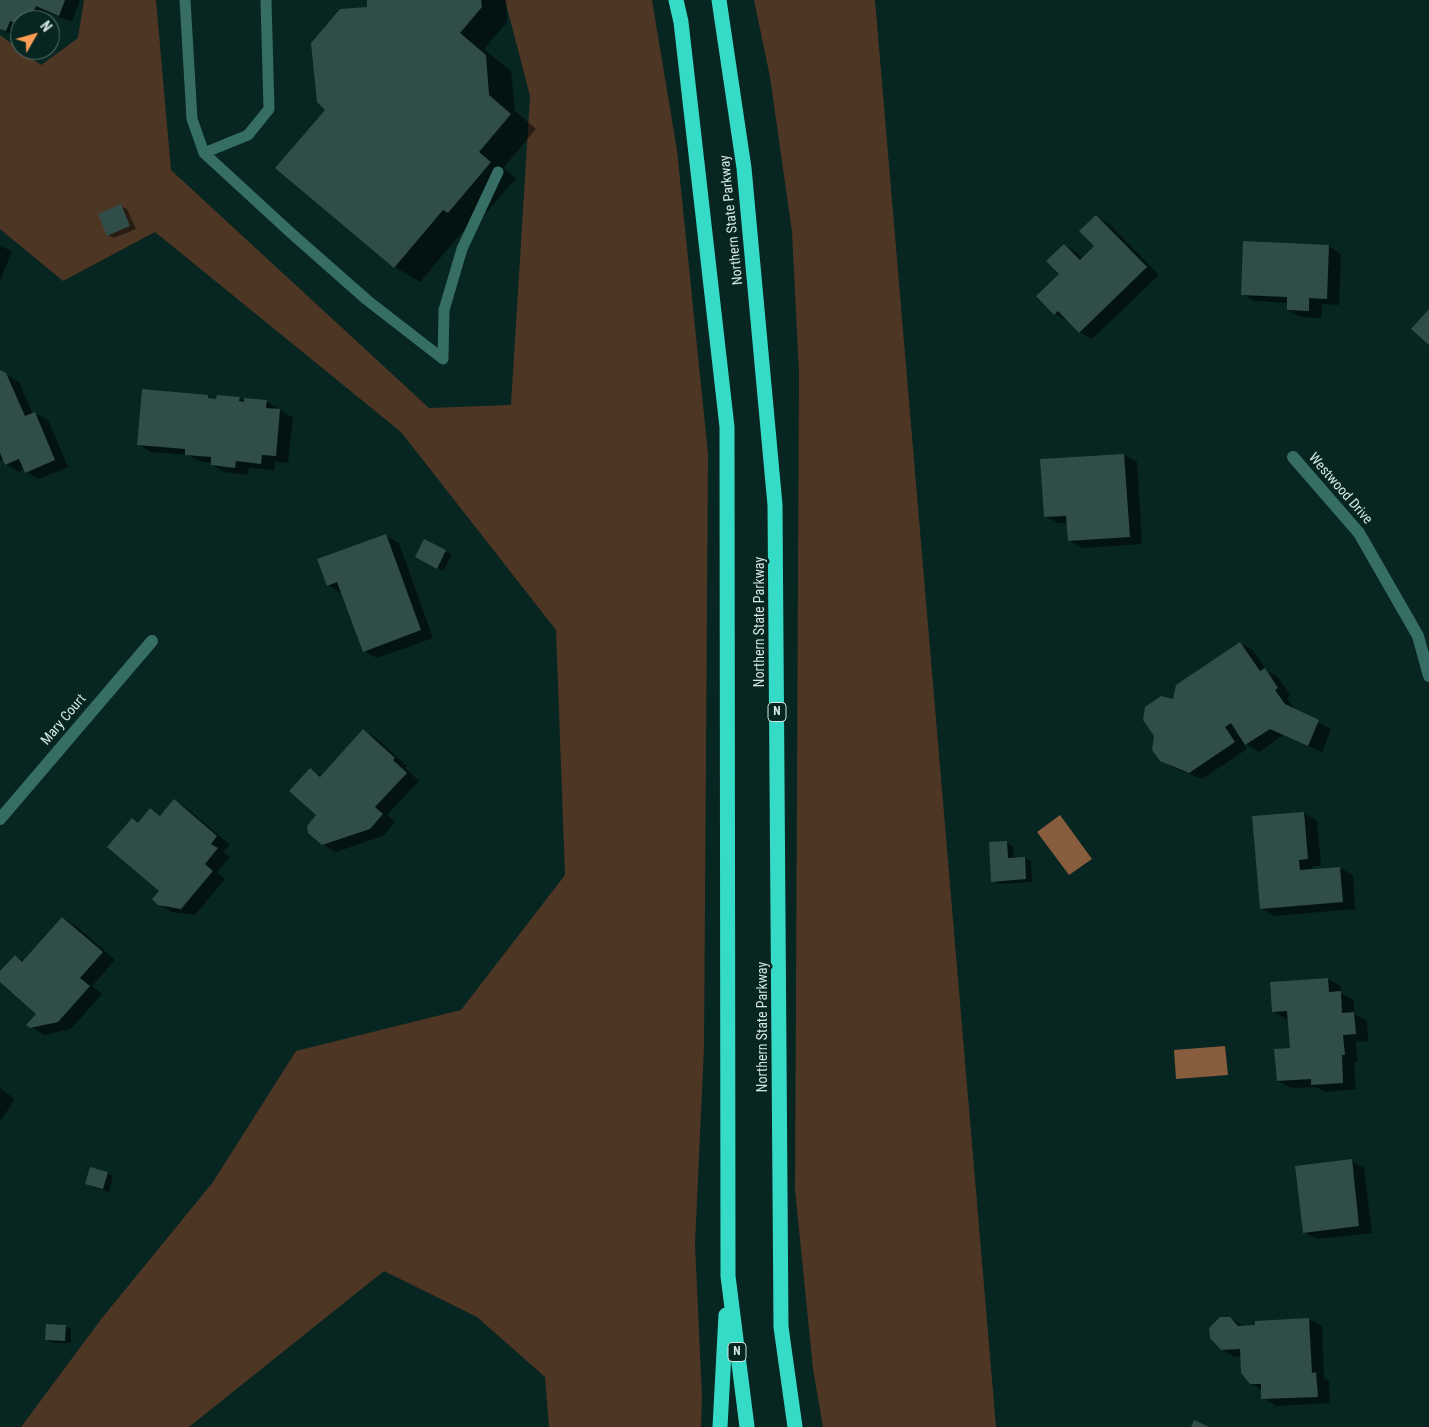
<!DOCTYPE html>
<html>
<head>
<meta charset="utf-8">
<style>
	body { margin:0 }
	#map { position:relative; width:1429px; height:1427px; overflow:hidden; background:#072521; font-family:"Roboto Condensed",sans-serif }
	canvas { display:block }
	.north { position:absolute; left:10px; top:10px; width:50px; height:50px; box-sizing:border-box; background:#072521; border:1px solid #59726e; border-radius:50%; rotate:52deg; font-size:14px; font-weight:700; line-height:20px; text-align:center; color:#d5e6e2 }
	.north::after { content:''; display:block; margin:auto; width:18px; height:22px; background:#fd9d55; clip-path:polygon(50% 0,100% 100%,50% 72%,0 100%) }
</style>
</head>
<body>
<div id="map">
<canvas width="1429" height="1427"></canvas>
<div class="north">N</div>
</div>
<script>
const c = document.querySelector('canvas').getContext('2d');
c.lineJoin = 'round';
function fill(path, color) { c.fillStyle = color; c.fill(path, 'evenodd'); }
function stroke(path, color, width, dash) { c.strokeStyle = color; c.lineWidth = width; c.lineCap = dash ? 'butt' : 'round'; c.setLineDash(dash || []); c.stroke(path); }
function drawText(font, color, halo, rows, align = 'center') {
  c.font = font + ' "Roboto Condensed",sans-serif'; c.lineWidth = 5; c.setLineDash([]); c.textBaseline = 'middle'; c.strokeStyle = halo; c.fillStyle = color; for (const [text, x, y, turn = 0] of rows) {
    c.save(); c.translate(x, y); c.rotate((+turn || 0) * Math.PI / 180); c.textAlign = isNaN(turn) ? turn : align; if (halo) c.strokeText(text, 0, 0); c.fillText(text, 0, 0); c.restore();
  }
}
fill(new Path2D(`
	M84 0H156L171 170 429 408 511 405 530 96 505 0H652L677 150 708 454 704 1047 695 1244 702 1397 701 1427H549L545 1377 477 1317 384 1271 189 1427H21L102 1318 213 1182 296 1051 461 1010 565 875 556 630 401 432 155 232 63 281 0 229V35L41 65 78 38Z
	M754 0H875L996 1427H823L813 1369 795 1190 799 373 792 232 770 77Z`), '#4e3625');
fill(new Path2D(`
	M1060 815 1092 859 1069 875 1037 832Z
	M1225 1046 1228 1075 1176 1079 1174 1050Z`), '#885d3e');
fill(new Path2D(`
	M0 0H80L72 22 49 13 46 20H20V38L0 29Z
	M368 0H506L507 22 484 49 511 71 515 111 536 129 503 168 516 178 474 227 469 224 420 282 395 267 327 110 369 8Z
	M121 206 127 209 136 229 114 238 108 235Z
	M1096 216 1109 224 1159 275 1092 339 1079 332 1068 321 1055 314 1064 245 1077 253 1083 259 1096 246Z
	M0 245 12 252 0 280Z
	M1329 246 1341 254 1339 305 1322 304 1321 318 1301 317 1288 310V303L1255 301 1242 294Z
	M0 371 19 382 33 414 35 413 48 420 68 467 39 479 26 472 25 469 19 472 6 464 3 459 0 461Z
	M207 396 215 400 239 398 245 401H266L293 418 288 463 275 461 274 470 249 468 248 475 225 472 212 465V463L199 461 188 455 151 452 138 444Z
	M1124 455 1137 462 1142 544 1082 548 1069 540 1068 523H1058L1045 516Z
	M386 536 399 543 433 638 377 658 364 651 341 593 328 585Z
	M425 540 452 555 443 571 416 557Z
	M1240 643 1253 650 1267 671 1278 677 1290 695 1287 698 1296 711 1331 729 1322 752 1283 735 1259 752 1243 742 1247 749 1202 779 1174 768 1161 760 1174 700Z
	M363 730 376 738 407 766 405 768 419 781 387 815 395 822 383 836 336 852 322 844 310 770 322 776Z
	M174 801 187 808 230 845 223 852 230 857 217 872 225 879 195 915 172 912 159 904 161 891 132 819 139 823 151 809 162 816Z
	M1304 813 1317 821 1321 866H1312V870L1340 868 1353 875 1355 909 1274 916 1261 908Z
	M1007 843 1013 846 1014 859 1025 858 1031 861 1032 882 999 884 993 881Z
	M63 918 76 926 115 960 92 986 102 994 71 1029 44 1035 31 1027 38 1014 0 980V973L15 956 24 962Z
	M1328 979 1341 986V993L1354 1000V1014L1367 1021 1368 1041 1356 1042 1357 1062H1354L1356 1089 1325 1092 1316 1087 1291 1088 1278 1081 1291 1049 1289 1018 1286 1019 1273 1011Z
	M0 1088 12 1097 14 1101 0 1121Z
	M1352 1161 1364 1168 1372 1233 1317 1239 1304 1232Z
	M107 1173 113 1176 109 1192 93 1187 86 1183Z
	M1230 1318 1243 1326H1256V1322L1309 1319 1322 1326 1324 1378 1329 1381 1330 1403 1276 1406 1263 1398 1262 1390 1251 1383 1241 1356 1235 1357 1221 1349Z
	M65 1326 71 1329V1343H53L47 1340Z`), '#0007');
fill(new Path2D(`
	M0 0H65L59 16 36 6 30 20H20V25L10 21 6 31 0 29Z
	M367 0H481L482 7 460 33 486 55 489 95 511 114 479 152 491 162 448 213 443 210 394 268 275 168 325 110 317 102 311 43 340 9 367 7Z
	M121 204 130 226 107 236 98 214Z
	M1096 215 1147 267 1079 333 1058 311 1054 315 1036 296 1059 274 1046 261 1064 244 1080 260 1094 246 1079 231Z
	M1243 241 1329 245 1327 299 1309 298V311L1287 310V297L1241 295Z
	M1429 309V345L1411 329Z
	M0 370 6 373 25 416 35 412 55 460 25 473 19 459 5 465 0 453Z
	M142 389 208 395V398L216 399 217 395 240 397 239 401 244 402V398L267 400 266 408 280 409 276 456 262 455 261 464 236 461 235 468 211 465V457L185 455V449L137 445Z
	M1124 454 1130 537 1068 541 1066 516 1044 517 1040 459Z
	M386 534 421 630 363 652 337 582 327 586 317 559Z
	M424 539 446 550 437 569 415 557Z
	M1240 642 1260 671 1265 668 1278 688 1275 690 1285 704 1319 720 1308 746 1270 729 1245 745 1231 723 1225 727 1235 742 1189 773 1160 761 1152 750 1154 736 1143 720 1145 707 1161 696 1173 699 1176 685Z
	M363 729 395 758 393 760 407 773 375 807 383 814 370 829 322 845 308 833 307 826 316 815 289 791 310 768 320 777Z
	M174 799 217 836 211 844 218 848 205 864 213 871 181 909 158 905 152 899 159 891 107 847 132 818 138 823 150 808 160 816Z
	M1304 812 1308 859 1299 860 1300 870 1340 867 1343 902 1260 909 1252 816Z
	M1007 841 1008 858 1025 857 1026 879 991 882 989 842Z
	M62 917 103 952 80 978 90 986 58 1022 30 1028 26 1025 36 1014 0 982V971L15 955 22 962Z
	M1328 978 1329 992 1341 991 1342 1013 1354 1012 1356 1034 1343 1035 1345 1055H1342L1343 1083 1311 1085V1079L1277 1081 1274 1049 1290 1048 1287 1011 1272 1012 1270 982Z
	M1352 1159 1359 1226 1303 1233 1295 1166Z
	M90 1167 108 1172 103 1189 85 1184Z
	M1220 1317H1230L1238 1326 1255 1325V1321L1309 1318 1312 1373 1316 1372 1318 1397 1261 1399V1384H1250L1241 1373 1240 1349 1221 1350 1210 1338 1209 1328Z
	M46 1324 66 1325 65 1341 45 1340Z
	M1194 1420 1209 1427H1191Z`), '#304d48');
stroke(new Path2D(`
	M185 0 192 119 204 153 291 233 367 300 443 359 444 310 462 249 498 172
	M204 153 248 135 269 109 266 0`), '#366d65', 11);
stroke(new Path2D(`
	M1293 457 1359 533 1418 636 1429 676
	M0 819 152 641`), '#366d65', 12);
stroke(new Path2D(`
	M676 0 681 22 727 427 728 1276 747 1427
	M719 0 744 168 775 505 781 1327 795 1427
	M720 1427 726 1315`), '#36dbc7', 15);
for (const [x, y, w] of [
	[777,712,18],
	[737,1352,18]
]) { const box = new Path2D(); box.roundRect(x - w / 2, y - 9.5, w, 19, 4); c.fillStyle = '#072521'; c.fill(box); stroke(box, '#d5e6e2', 1); }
drawText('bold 12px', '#d5e6e2', null, [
	["N",777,712],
	["N",737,1352]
]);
drawText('14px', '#d5e6e2', '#072521', [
	["Northern State Parkway",732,220,-96],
	["Westwood Drive",1340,489,49],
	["Northern State Parkway",760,622,-90],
	["Mary Court",64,720,-50],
	["Northern State Parkway",763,1027,-90]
]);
</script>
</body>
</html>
